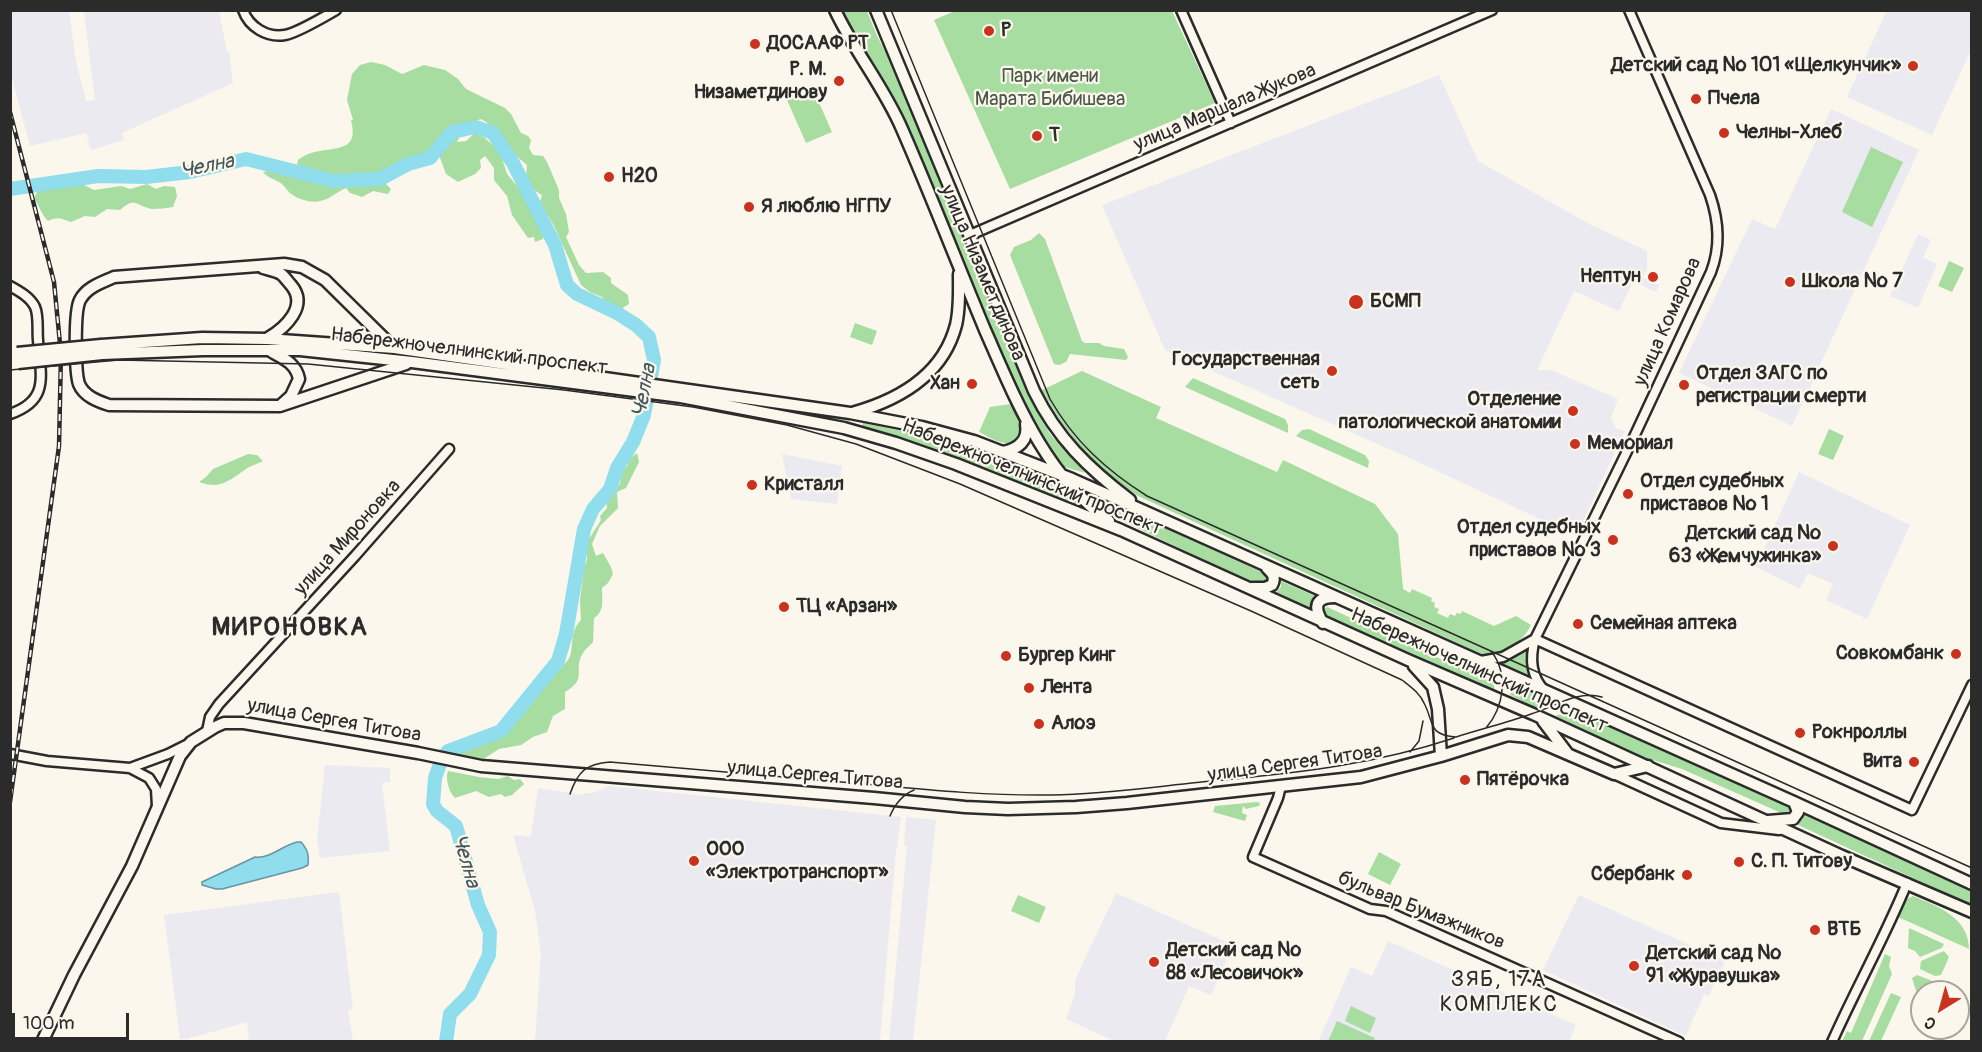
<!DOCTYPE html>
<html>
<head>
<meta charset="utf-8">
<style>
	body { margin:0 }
	#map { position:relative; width:1982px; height:1052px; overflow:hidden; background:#fbf7ec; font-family:Pangolin,sans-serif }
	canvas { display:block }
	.frame { position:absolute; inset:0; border:12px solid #2b2b2b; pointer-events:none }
	.north { position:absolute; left:1910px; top:980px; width:60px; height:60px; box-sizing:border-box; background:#fbf7ec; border:2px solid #a8a59f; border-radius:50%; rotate:217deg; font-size:16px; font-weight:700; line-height:24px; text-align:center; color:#2b2b2b }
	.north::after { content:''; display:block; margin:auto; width:21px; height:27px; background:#c8321e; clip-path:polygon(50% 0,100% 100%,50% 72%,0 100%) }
	.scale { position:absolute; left:12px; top:1013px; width:117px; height:27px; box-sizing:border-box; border:3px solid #2b2b2b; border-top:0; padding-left:8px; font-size:18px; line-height:21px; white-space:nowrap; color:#2b2b2b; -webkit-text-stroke:4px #fbf7ec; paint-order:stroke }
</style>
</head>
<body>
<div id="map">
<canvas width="1982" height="1052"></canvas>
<div class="frame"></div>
<div class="north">С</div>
<div class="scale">100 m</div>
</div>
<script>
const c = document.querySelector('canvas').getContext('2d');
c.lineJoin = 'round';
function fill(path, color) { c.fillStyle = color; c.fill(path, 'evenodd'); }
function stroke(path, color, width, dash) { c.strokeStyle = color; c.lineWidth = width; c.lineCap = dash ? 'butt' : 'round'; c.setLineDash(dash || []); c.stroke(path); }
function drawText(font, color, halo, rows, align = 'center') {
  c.font = font + ' Pangolin,sans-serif'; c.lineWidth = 4.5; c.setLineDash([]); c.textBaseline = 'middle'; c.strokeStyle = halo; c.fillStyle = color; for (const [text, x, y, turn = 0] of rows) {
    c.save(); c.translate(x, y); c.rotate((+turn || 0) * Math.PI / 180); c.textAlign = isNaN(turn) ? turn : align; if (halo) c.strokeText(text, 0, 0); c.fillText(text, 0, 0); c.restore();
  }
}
fill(new Path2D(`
	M1887 10 1971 11V50L1932 135 1847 97Z
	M219 11 227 52H229L233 83 122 133 124 140 91 150 86 133 30 146 11 75V11H69L76 61 86 101 95 100 84 11Z
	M1439 75 1478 161 1591 225 1647 251V269L1643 278 1659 285 1656 292 1633 281 1619 311 1574 291 1537 370H1551L1618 399 1611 418 1616 428 1625 431 1576 536 1416 461 1165 350 1102 205Z
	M1831 109 1919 150 1792 426 1679 373 1752 219 1775 229Z
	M1918 234 1931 240 1923 258 1937 264 1918 308 1890 296Z
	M782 454 842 466 837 504 791 499Z
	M1799 472 1910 525 1867 619 1826 600 1833 584 1808 573 1800 589 1756 567Z
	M325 765 390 768V782L382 783 390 851 320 858 317 840Z
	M610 786 901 817 895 860 880 1041H535L541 953 535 911 513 835 531 837 538 788 584 795V793H593Z
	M906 817 936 820 913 1041H889L907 846 904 845Z
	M339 892 353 1010H348L353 1041H249L247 1022 187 1039H180L164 915Z
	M1116 893 1233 945 1211 995 1189 986 1165 1041H1114L1066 1019 1075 994V980Z
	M1579 895 1725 961 1709 996 1704 994 1686 1036 1543 970Z
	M1388 941 1576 1025 1569 1041 1318 1042 1351 967 1372 976Z`), '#ebeaf1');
fill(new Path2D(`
	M957 10 990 12 994 10 1172 11 1215 103 1010 189 934 20Z
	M839 11H867L877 36 896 72 1030 398 1050 434 1085 473 1058 465 1020 401 909 132Z
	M371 62 385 65 402 74 424 65 445 70 458 79 466 89 505 108 511 114 521 133 528 136 531 140 529 148 533 155 543 156 547 162 559 190V198L566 214 569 232 566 237 579 265 586 273 603 272 611 278V283L628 295 629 304 618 311 610 306 602 297 590 292 581 285 554 226 540 202 542 195C529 188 525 181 527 165L508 149C507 140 488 121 480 119 471 127 461 123 451 126 444 129 426 157 423 165L390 178 371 174H329L297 165 298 160C304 155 312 152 320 151 342 147 358 149 351 120H353L347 100 352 74 360 65Z
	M813 89 832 132 806 143 787 100Z
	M475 133 485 138 500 152 507 174 523 193 536 220 543 229V239L535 242 534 237 528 238 512 215 507 196 494 180V168L485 156 480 160 481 168 475 174 458 182 446 174 439 155 444 150 445 142 453 134 460 136 457 142 466 141Z
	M1871 147 1903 162 1872 227 1842 212Z
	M274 170 302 180 345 183 351 177H359L362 184 384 182 391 189 388 194 373 191 362 197 350 193 346 188C336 192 331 199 320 201 312 203 300 200 293 195 287 192 285 185 279 182 272 178 268 178 263 172Z
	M82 184 94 190 121 186 130 189 147 184 156 189 164 186 175 187 177 196 173 207C167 208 159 209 152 209 136 206 136 196 120 210L107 209 95 217 85 216 71 222C61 219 59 216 48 221 42 216 39 205 34 198L38 190Z
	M1039 233 1045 239 1082 341 1085 343H1099L1104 346 1124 349 1128 357 1126 360 1079 355 1070 354 1066 362 1059 365 1054 364 1010 255 1014 247 1031 240Z
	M1949 261 1964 268 1952 292 1938 286Z
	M855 323 877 331 872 345 850 337Z
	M1082 371 1161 407 1156 418 1277 472 1283 460 1375 504 1398 534 1403 589 1410 593 1412 589 1432 598 1431 601 1435 603 1434 607 1439 609 1437 613 1448 618 1450 614 1455 616 1457 613 1461 614 1462 611 1494 626 1516 616 1531 625C1523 642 1505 653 1486 656L1138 496C1094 466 1067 436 1042 390Z
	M1193 378 1285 419 1288 425V433L1185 387Z
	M1011 404C1017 417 1025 426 1019 440 1004 448 993 439 979 432L990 407Z
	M863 423 968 445 1054 477 1092 514 969 462 862 426Z
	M1309 429 1365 455 1369 461 1368 468 1296 436 1302 430Z
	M1829 429 1844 436 1833 460 1818 454Z
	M637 453 639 462 626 488 617 492 618 508 600 526 592 544 596 556 603 553 611 567 613 574 608 583 602 588C602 600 605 611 594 618L593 642C590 646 585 649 583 653 572 670 589 678 565 692V709L553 716 547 732 533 737 521 745 499 749 485 758 461 760 457 754 486 741H493L503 735 536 697 554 671 561 669C564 664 571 658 571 652 573 640 571 630 581 620L580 601 584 567 587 560 586 548 589 539 601 520 600 516 607 508 606 501 620 484 622 472 628 465V460Z
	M248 454 257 455 263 461C258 464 251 465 246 469 229 481 219 490 199 482L206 477 213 469Z
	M1077 488 1266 574 1267 580 1259 586 1114 517Z
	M1281 581 1319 598 1313 611 1275 593 1281 587Z
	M1327 607 1441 659 1478 670 1493 677 1495 693 1322 615V609Z
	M1526 649 1527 670 1531 678 1503 665 1501 661Z
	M1509 681 1556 702 1539 709 1510 695Z
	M1574 710 1791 807 1793 812 1788 816 1682 769 1643 757 1555 716Z
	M448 771 479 777 498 779 508 776 514 780 520 779 524 784 512 795 505 797 501 794 489 797 476 791 455 798C449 792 445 779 448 771Z
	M1257 802 1260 803 1259 806 1246 809 1243 806 1242 813 1247 815 1245 821 1213 812 1215 806Z
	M1803 813 1971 889V905L1796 824 1801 818Z
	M1379 852 1401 864 1390 885 1368 874Z
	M1018 895 1046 907 1039 923 1011 911Z
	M1913 896C1938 906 1969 918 1969 949L1896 916 1903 901Z
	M1909 928 1944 944 1942 948 1920 957 1915 951 1908 948Z
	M1944 951 1949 957 1941 975 1935 976 1920 969 1921 961Z
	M1885 954 1891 957 1889 966 1892 974 1862 1041H1842L1847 1031 1851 1033Z
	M1917 975 1935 982 1937 986 1934 992H1922V997L1917 994 1912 978Z
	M1891 993 1901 997 1881 1041H1869Z
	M1351 1006 1376 1018 1370 1033 1345 1021Z
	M1337 1021 1375 1038 1374 1041H1328Z`), '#a7dda0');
const water = new Path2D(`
	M297 842H301C308 850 309 855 308 865L302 868 222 889H216L202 885V882L255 857C270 859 283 845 297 842Z`);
fill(water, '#8fdded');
stroke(water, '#67969f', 1.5);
stroke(new Path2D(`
	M10 189 98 176 146 177 190 172 246 159 334 181 380 179 408 164 430 158 452 132 476 127 493 133 513 163 555 245 567 285 577 294 617 313 636 325 649 337 654 360 644 415 633 442 617 468 610 489 593 509 584 529 566 634 558 661 501 731 448 751 442 758 435 778 433 804 437 811 456 826 478 905 490 932 489 955 470 994 450 1014 446 1042`), '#8fdded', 14);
const minor = new Path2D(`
	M243 10C249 27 267 38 285 35 297 33 324 17 336 10
	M1181 10 1231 123
	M970 235 1492 10
	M10 286C19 291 30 297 35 307 39 316 37 331 38 340 40 374 51 400 10 414
	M1535 639 1912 810 1972 685
	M1481 661 1503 657 1535 639
	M1544 690C1530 675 1530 657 1535 639L1633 439 1711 272C1721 246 1719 221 1710 195L1629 10
	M207 731 210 717 219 704 355 556 449 449
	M10 754 47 761 130 768 149 778 156 789 157 806
	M130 768 168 754 188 744
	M1614 774 1721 823 1779 830
	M1281 786 1278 798 1253 857 1370 909 1386 911 1679 1042
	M1832 1042C1856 988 1885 937 1907 883`);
const major = new Path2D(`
	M835 10C854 51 884 87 902 129 931 195 957 263 985 330 1016 400 1044 474 1109 521
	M876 10 1034 391C1057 438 1088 468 1130 500
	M263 268C269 270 276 271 281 274 285 277 288 282 291 285 309 306 285 328 268 338
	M101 345 202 338 267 339 394 348 850 413 922 427 974 441 1072 479 1142 510 1794 802 1972 884
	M394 348 325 280 302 267 284 264 114 277C101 283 87 287 80 300 74 311 75 372 79 384 84 396 97 401 109 405L280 406 406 364
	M272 352C285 359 296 364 299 379L291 396 282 404
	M102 354 203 350H300L412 362 681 397 844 428 896 443 956 464 1121 530 1408 660 1533 714 1842 856 1972 912
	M852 413C899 400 943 375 956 325 960 308 959 291 959 274
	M1003 452C1018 449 1029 441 1026 424
	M1252 588H1265L1272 585C1276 577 1273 574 1267 568
	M1323 623C1313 607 1315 597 1335 597
	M1414 666 1433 687 1438 709 1441 756
	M1543 721 1568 754
	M1768 821 1793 819 1798 812 1794 802
	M42 1042 74 975 132 866 180 756 191 742 215 727 224 723H244L418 753 481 766 874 798 965 807 1008 809 1076 807 1127 803 1361 777 1441 756 1508 735 1528 737 1614 774 1648 766`);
stroke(minor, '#2b2b2b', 13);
stroke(major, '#2b2b2b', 15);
stroke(minor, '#fbf7ec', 8);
stroke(major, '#fbf7ec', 10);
stroke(new Path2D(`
	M891 10 1050 399C1074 441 1106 470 1147 496L1972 868
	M10 370 118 360 308 364 564 390 693 407 787 425 856 444 960 484 1251 611 1402 680C1411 687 1420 693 1425 705 1434 723 1428 735 1456 737 1481 729 1506 723 1531 714 1555 707 1576 690 1602 697
	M1486 728C1504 707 1509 674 1491 651
	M1410 752 1419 741 1423 721
	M570 794C578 771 586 764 610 762 691 769 772 776 853 783 919 789 985 796 1052 795 1109 794 1166 785 1223 780 1303 772 1376 764 1454 738
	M890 816C895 804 902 795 914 790`), '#2b2b2b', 1.5);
const rail = new Path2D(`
	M10 112 54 282 61 354 59 446 10 802`);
stroke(rail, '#2b2b2b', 4.5);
stroke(rail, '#fbf7ec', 2, [7]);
const majorBridge = new Path2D(`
	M17 353 101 345
	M18 363 102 354`);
stroke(majorBridge, '#2b2b2b', 15, []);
stroke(majorBridge, '#fbf7ec', 10);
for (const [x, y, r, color] of [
	[989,31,6,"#c8321e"],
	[755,44,6,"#c8321e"],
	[1913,66,6,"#c8321e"],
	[839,81,6,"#c8321e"],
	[1696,99,6,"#c8321e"],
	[1724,133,6,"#c8321e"],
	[1037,136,6,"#c8321e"],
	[609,177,6,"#c8321e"],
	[749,207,6,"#c8321e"],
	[1653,277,6,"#c8321e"],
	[1790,282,6,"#c8321e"],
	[1356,302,8,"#c8321e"],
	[1332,371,6,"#c8321e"],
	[972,384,6,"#c8321e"],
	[1684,385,6,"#c8321e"],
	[1573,411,6,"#c8321e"],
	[1575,444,6,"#c8321e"],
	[752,485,6,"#c8321e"],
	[1628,494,6,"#c8321e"],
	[1613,540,6,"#c8321e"],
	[1833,546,6,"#c8321e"],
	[784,607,6,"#c8321e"],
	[1578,624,6,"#c8321e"],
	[1956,654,6,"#c8321e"],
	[1006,656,6,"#c8321e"],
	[1029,688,6,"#c8321e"],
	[1039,724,6,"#c8321e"],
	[1800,733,6,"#c8321e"],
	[1914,762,6,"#c8321e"],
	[1465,780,6,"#c8321e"],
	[694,861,6,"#c8321e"],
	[1739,862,6,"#c8321e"],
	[1687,875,6,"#c8321e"],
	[1815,930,6,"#c8321e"],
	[1154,962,6,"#c8321e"],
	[1634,966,6,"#c8321e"]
]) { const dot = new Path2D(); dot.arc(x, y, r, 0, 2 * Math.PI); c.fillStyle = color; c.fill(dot); stroke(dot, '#fbf7ec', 2); }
drawText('bold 20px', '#2b2b2b', '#fbf7ec', [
	["Р",1001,31],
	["ДОСААФ РТ",767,44],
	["Детский сад № 101 «Щелкунчик»",1901,66,"right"],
	["Р. М.",827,70,"right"],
	["Низаметдинову",827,93,"right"],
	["Пчела",1708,99],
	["Челны-Хлеб",1736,133],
	["Т",1049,136],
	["H2O",621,177],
	["Я люблю НГПУ",761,207],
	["Нептун",1641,277,"right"],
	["Школа № 7",1802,282],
	["БСМП",1370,302],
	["Государственная",1320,360,"right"],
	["сеть",1320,383,"right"],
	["Отдел ЗАГС по",1696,374],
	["регистрации смерти",1696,397],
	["Хан",960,384,"right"],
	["Отделение",1561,400,"right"],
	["патологической анатомии",1561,423,"right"],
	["Мемориал",1587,444],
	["Отдел судебных",1640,482],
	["приставов № 1",1640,505],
	["Кристалл",764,485],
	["Отдел судебных",1601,528,"right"],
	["приставов № 3",1601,551,"right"],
	["Детский сад №",1821,534,"right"],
	["63 «Жемчужинка»",1821,557,"right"],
	["ТЦ «Арзан»",796,607],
	["Семейная аптека",1590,624],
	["Совкомбанк",1944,654,"right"],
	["Бургер Кинг",1018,656],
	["Лента",1041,688],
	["Алоэ",1051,724],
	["Рокнроллы",1812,733],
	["Вита",1902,762,"right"],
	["Пятёрочка",1477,780],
	["ООО",706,850],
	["«Электротранспорт»",706,873],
	["С. П. Титову",1751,862],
	["Сбербанк",1675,875,"right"],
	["ВТБ",1827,930],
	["Детский сад №",1166,951],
	["88 «Лесовичок»",1166,974],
	["Детский сад №",1646,954],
	["91 «Журавушка»",1646,977]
], 'left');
drawText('20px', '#4a5848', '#fbf7ec', [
	["Парк имени",1050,77],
	["Марата Бибишева",1050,100]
]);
drawText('20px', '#2b2b2b', '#fbf7ec', [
	["улица Маршала Жукова",1225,108,-23],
	["улица Низаметдинова",982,273,67],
	["улица Комарова",1668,322,-66],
	["Набережночелнинский проспект",469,352,7],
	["Набережночелнинский проспект",1032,478,22],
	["улица Мироновка",348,538,-48],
	["Набережночелнинский проспект",1479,671,24],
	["улица Сергея Титова",334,721,10],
	["улица Сергея Титова",1295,764,-8],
	["улица Сергея Титова",815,776,5],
	["бульвар Бумажников",1421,911,22]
]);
drawText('italic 21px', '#44585c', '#fbf7ec', [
	["Челна",207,167,-11],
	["Челна",645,391,-79],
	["Челна",465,861,74]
]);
c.letterSpacing = '1.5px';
drawText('22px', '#2b2b2b', '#fbf7ec', [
	["ЗЯБ, 17А",1499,980],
	["КОМПЛЕКС",1499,1005]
]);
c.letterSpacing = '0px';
c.letterSpacing = '1.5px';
drawText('bold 26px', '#2b2b2b', '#fbf7ec', [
	["МИРОНОВКА",290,628]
]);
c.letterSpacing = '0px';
</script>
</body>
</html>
